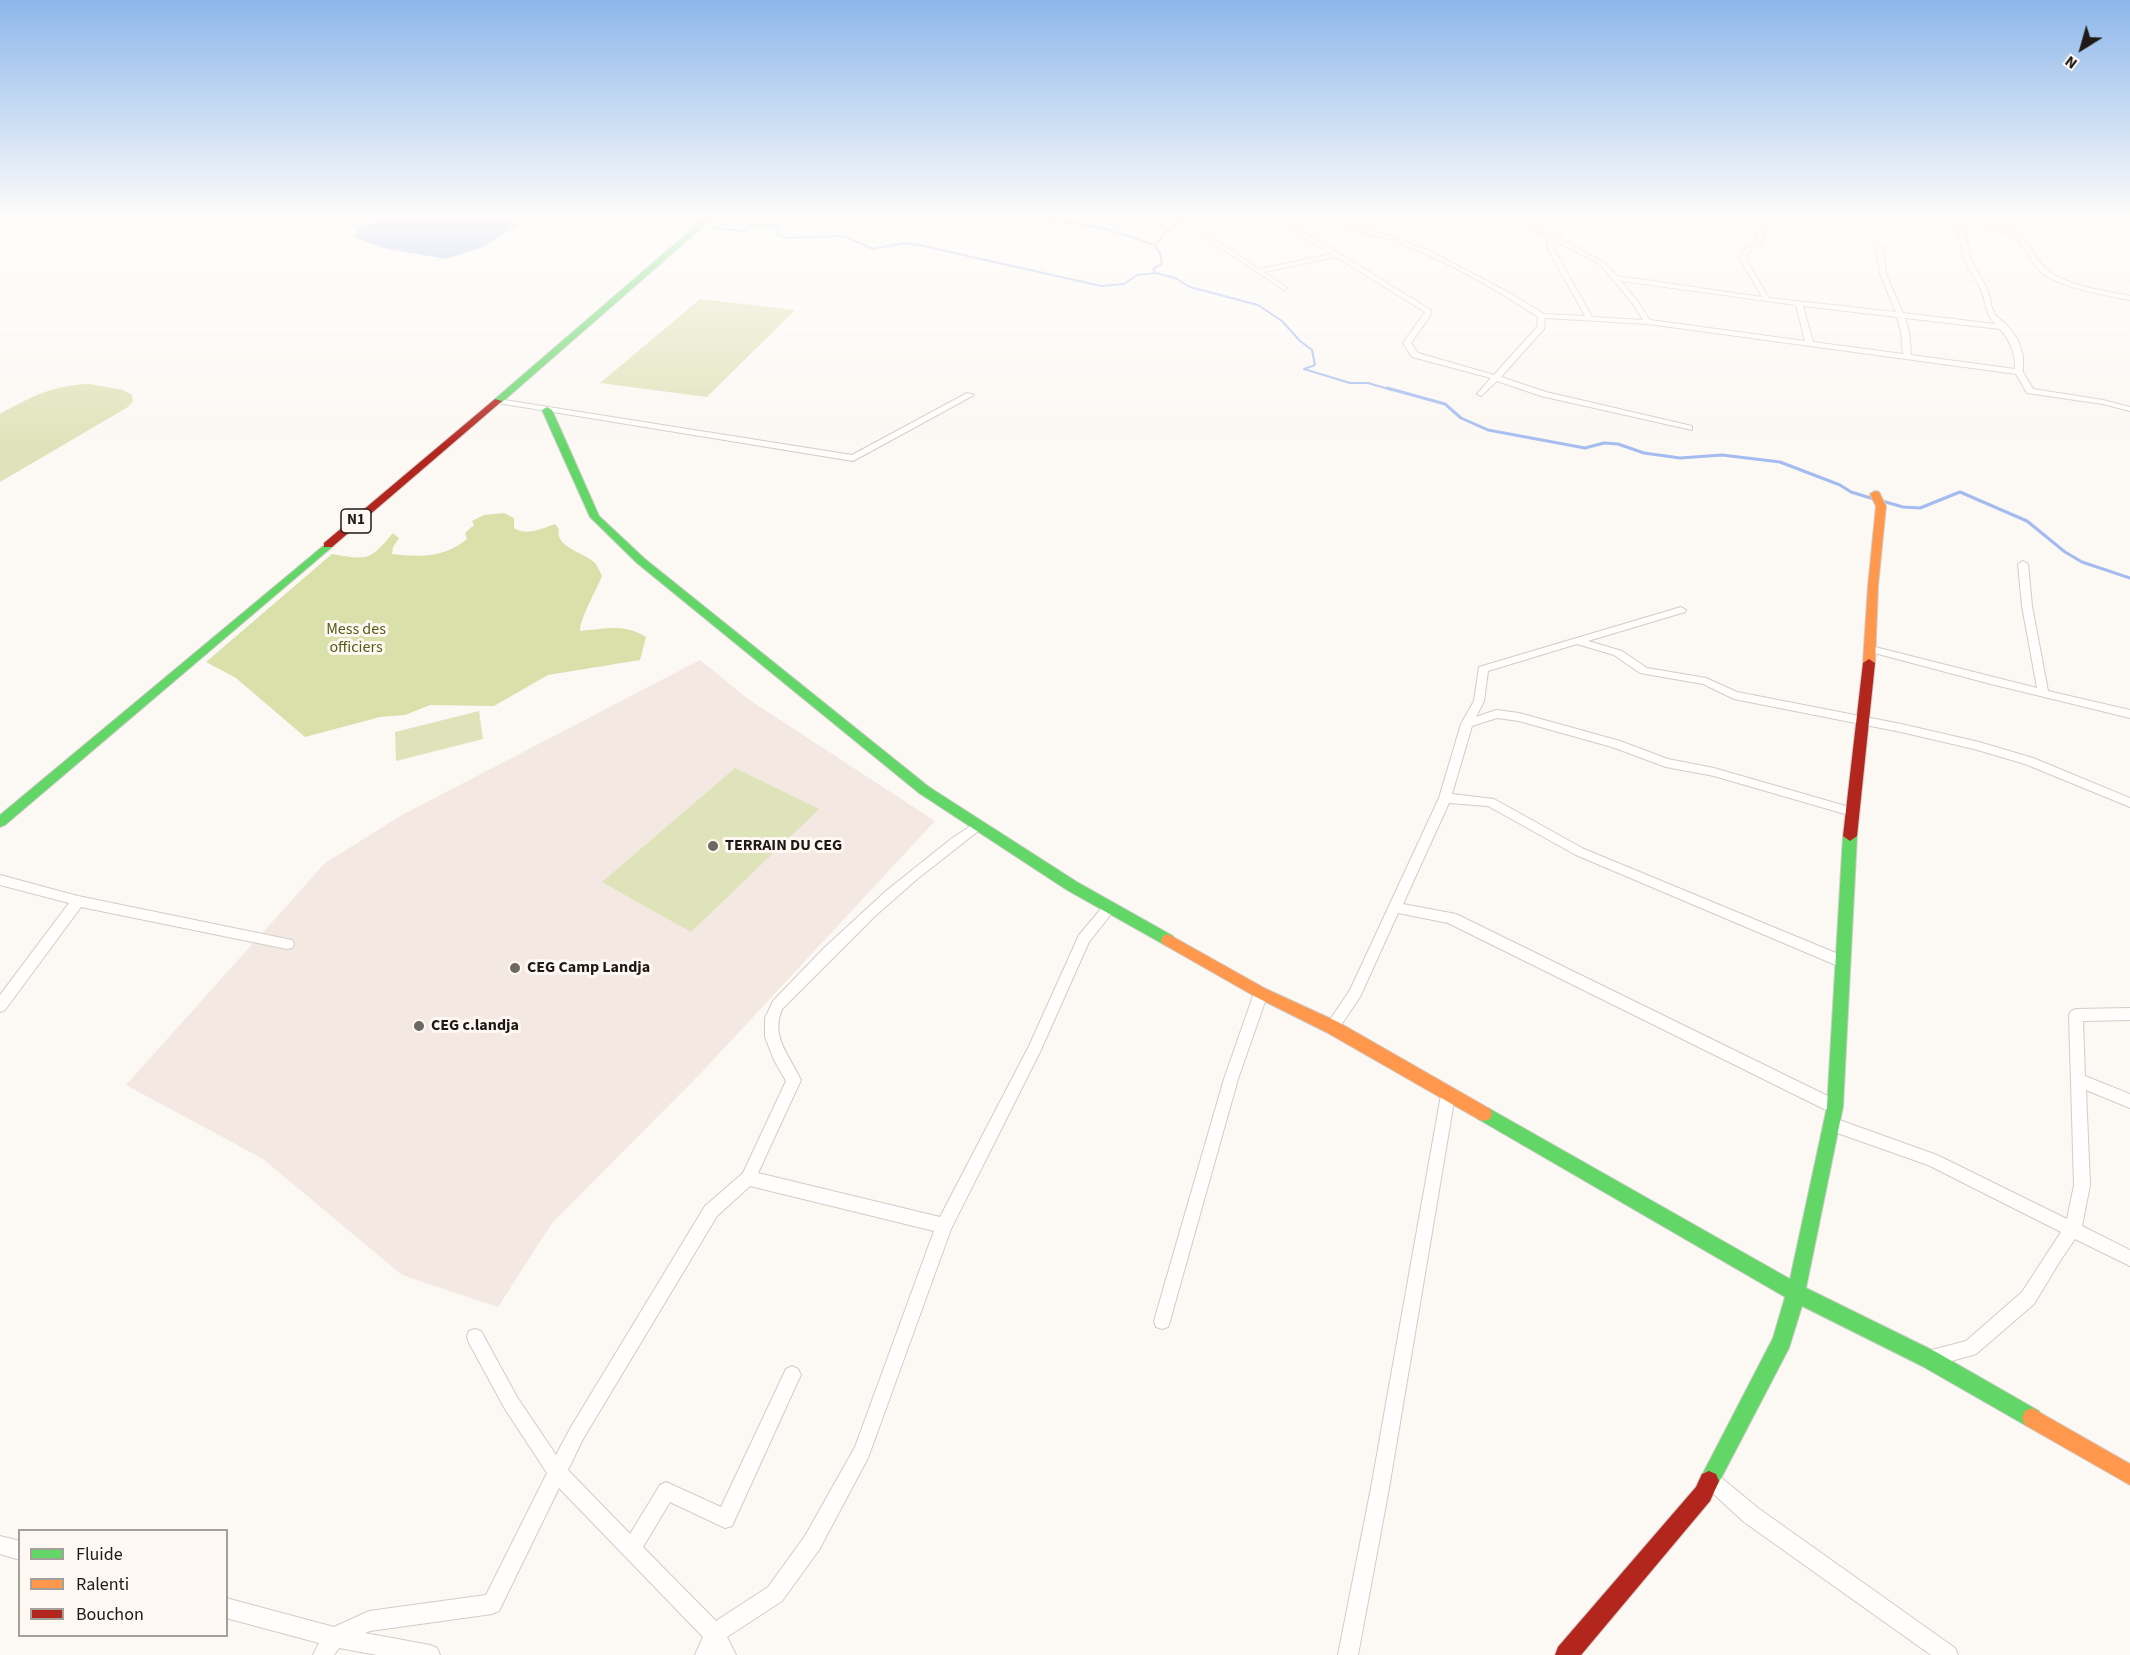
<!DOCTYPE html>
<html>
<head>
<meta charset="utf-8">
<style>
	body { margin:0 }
	#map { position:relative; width:2130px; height:1655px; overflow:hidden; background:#fcf8f4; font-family:"Source Sans 3",sans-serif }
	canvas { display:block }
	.legend { position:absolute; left:18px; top:1529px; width:210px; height:108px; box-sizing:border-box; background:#fff7f1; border:2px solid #a59f9a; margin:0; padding:8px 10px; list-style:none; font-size:18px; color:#1f1a17 }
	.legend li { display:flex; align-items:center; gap:12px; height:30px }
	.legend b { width:30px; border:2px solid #a59f9a }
	.north { position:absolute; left:2052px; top:18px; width:60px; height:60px; -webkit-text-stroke:4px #fff7f1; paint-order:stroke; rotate:217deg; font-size:16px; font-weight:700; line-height:24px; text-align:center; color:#1f1a17 }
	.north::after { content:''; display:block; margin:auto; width:21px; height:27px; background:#1f1a17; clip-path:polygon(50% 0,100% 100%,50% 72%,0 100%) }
</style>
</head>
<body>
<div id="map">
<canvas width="2130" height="1655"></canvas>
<ul class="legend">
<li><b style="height:8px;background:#63d668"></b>Fluide</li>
<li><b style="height:8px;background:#ff974d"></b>Ralenti</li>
<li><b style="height:8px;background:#b3261e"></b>Bouchon</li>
</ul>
<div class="north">N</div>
</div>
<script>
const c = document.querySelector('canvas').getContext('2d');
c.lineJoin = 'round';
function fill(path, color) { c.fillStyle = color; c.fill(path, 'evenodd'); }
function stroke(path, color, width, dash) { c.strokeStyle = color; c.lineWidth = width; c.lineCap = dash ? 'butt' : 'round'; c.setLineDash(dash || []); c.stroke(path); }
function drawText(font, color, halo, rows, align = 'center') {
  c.font = font + ' "Source Sans 3",sans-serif'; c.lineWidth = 6; c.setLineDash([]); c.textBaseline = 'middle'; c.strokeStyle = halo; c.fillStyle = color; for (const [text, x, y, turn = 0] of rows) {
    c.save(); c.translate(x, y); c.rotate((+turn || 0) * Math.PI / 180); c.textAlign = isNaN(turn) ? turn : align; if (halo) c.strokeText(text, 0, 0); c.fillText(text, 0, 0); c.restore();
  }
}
fill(new Path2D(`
	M700 660 748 699 935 821 702 1072 552 1223 498 1307 402 1275 263 1159 126 1085 325 863 402 815Z`), '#f4e9e2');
fill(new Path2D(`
	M700 299 795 310 707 397 600 383Z
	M89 384 123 390 132 395 133 401 128 407 0 482V414C31 397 52 385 89 384Z
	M479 711 483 739 396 761 395 732Z
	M735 768 819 809 691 932 602 882Z`), '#dee3b9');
fill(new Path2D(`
	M504 513 514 518V528C527 536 541 529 555 524L559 529C554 547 584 552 595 563 598 567 600 572 602 576 596 591 580 618 580 631 605 629 624 623 646 637L640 660 548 675 494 706 430 705 405 715 380 717 305 737 236 678 206 662 332 554C369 560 369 561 393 533L399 538 393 547 392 554C419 557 445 558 467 539L465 533 474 525 472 521 484 515Z`), '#dae0aa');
fill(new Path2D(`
	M381 218 502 219 519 225 483 247 446 259 387 249 355 238 358 229Z`), '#a4bbf0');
stroke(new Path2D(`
	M1045 218 1106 229 1155 245
	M712 228 744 231 754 226 768 224 780 226 777 234 785 238 844 236 873 249 904 243 919 245 1101 286 1124 284 1137 275 1156 273 1175 278 1190 287 1258 305 1282 321 1300 341 1312 350 1315 365 1304 369 1350 383H1368L1392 390
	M1156 273 1153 269 1162 264 1160 253 1155 245 1168 230 1184 218`), '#a4bbf0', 2);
stroke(new Path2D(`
	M1387 388 1445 404 1461 418 1488 430 1585 448 1604 443 1618 444 1644 453 1680 458 1722 455 1780 462 1840 485 1851 492 1874 499
	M1882 501 1903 507 1920 508 1960 492 2027 521 2065 552 2082 562 2130 578`), '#a4bbf0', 3);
const street = new Path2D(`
	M1273 218H1281L1431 310 1430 316 1411 343 1418 353 1494 375 1537 327 1538 317C1490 285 1437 255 1381 237 1358 229 1331 228 1309 218H1322L1384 234 1430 251 1515 296 1544 314 1585 316 1549 251 1546 237 1511 218H1520L1604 262 1617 276 1762 297 1740 259 1743 251 1757 241V233L1769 218H1776L1763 233 1762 243 1748 253 1746 259 1769 298 1896 312 1880 274 1876 246 1879 244 1882 246 1886 274 1903 313 1995 324C1985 313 1986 302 1981 290 1976 279 1969 270 1965 260 1961 248 1959 234 1956 222L1940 218C1961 218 2011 223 2024 239 2033 250 2038 264 2050 272 2069 286 2107 291 2130 296V300C2108 296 2058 287 2042 273 2030 262 2025 246 2014 235L2009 233 1963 224 1971 259 1986 287 1990 297 1991 305 1995 315 2007 325 2018 340 2023 356V372L2033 389 2103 400 2130 407V411L2103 404 2027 393 2016 374 1648 324 1545 318 1544 329 1501 377 1546 392 1692 426V430L1541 396 1497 381 1481 396 1477 394 1491 378 1412 357 1403 343 1425 312 1336 257 1264 272 1286 287 1287 288 1284 290 1203 236 1208 235 1260 269 1331 254ZM1553 240 1600 264 1633 304 1643 320 1592 317 1555 251ZM1621 281 1796 305 1805 341 1650 320 1638 302ZM1803 306 1897 317 1901 332 1903 354 1813 342ZM1905 318 2000 329C2011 342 2015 352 2015 369L1911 355 1909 332Z
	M967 393 974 395 853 461 498 403 494 401 498 399 852 455Z
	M2023 561 2028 564 2032 606 2048 691 2130 710V718L1987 683 1867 651 1866 649 1871 646 2037 688 2022 606 2018 564Z
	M1681 607 1686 610 1685 612 1588 641 1622 651 1647 668 1706 678 1737 692 1901 724 1979 742 2033 758 2130 798V807L2025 764 1974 749 1901 732 1734 699 1703 684 1640 673 1614 655 1577 644 1488 671 1484 701 1476 717 1496 710 1519 713 1620 741 1668 759 1714 768 1856 809 1858 812 1856 815 1852 816 1714 776 1666 767 1612 747 1519 721 1497 718 1472 726 1452 794 1494 799 1584 849 1848 958 1850 962 1848 966 1843 967 1838 966 1576 855 1488 806 1449 803 1403 904 1456 914 1840 1102 1842 1107 1840 1112 1835 1114 1830 1112 1448 923 1398 913 1360 997 1337 1031 1332 1033 1327 1031 1325 1027 1350 990 1439 798 1461 724 1474 701 1479 667Z
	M978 821 982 822 984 825 982 828 916 880 874 917 782 1009C770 1037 790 1056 801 1080L758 1173 940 1217 1029 1046 1079 935 1105 904H1115L1116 908 1089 942 1040 1052 951 1229 868 1458 819 1550 782 1601 727 1637 736 1655H695L703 1637 559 1488 499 1611 492 1614 370 1631 365 1633 430 1645 437 1648 440 1655H377L339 1648 334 1655H313L319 1643 226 1618V1598L334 1627 369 1611 486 1595 547 1473 505 1409 469 1343 467 1337 469 1331 475 1329 481 1331 517 1397 556 1455 571 1427 705 1206 743 1173 786 1081 774 1060 765 1037V1018L773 1001 824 948 886 891 951 839ZM750 1186 934 1231 855 1447 805 1536 768 1587 716 1621 643 1547 670 1502 725 1528 732 1526 798 1381 801 1375 798 1369 792 1366 786 1369 721 1507 666 1482 660 1485 630 1534 568 1470 583 1439 717 1216Z
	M0 875 78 896 287 939 292 940 294 944 292 948 287 949 81 907 5 1010 0 1012V995L69 903 0 885Z
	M1261 987 1266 989 1268 993 1238 1079 1170 1321 1168 1327 1162 1329 1156 1327 1154 1321 1224 1079 1254 993 1256 989Z
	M2130 1008V1020L2083 1021 2085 1076 2130 1094V1108L2086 1090 2090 1185 2082 1226 2130 1250V1266L2075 1239 2060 1261 2034 1304 1976 1354 1930 1367 1924 1364 1921 1358 1924 1352 1966 1341 2022 1292 2061 1232 1928 1165 1826 1129 1824 1124 1826 1119 1831 1117 1937 1155 2067 1219 2074 1185 2069 1015 2071 1011 2076 1009Z
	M1448 1089 1453 1090 1455 1095 1389 1488 1358 1655H1338L1371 1488 1441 1095 1443 1090Z
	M1712 1472 1718 1475 1758 1508 1955 1648 1958 1655H1931L1744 1522 1706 1487 1703 1481 1706 1475Z
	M0 1536 20 1541V1560L0 1554Z`);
const fast = new Path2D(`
	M705 218H713L501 403H495V399Z
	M547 407 552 410 599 516 645 559 929 787 1077 882 1173 936 1175 940 1173 944 1168 946 1163 944 1067 890 919 793 637 563 590 517 542 410Z
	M328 542 333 545 332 547 5 825 0 827V815Z
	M1850 831 1857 836 1843 1107 1806 1288 1936 1352 2039 1411 2042 1418 2039 1425 2032 1428 2025 1425 1922 1366 1802 1306 1789 1348 1716 1488 1709 1491 1702 1488 1699 1481 1773 1338 1785 1297 1478 1119 1476 1114 1478 1109 1484 1107 1490 1109 1790 1279 1827 1107 1843 836Z`);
const slow = new Path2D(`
	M1875 491 1879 492 1886 506 1878 586 1875 663 1869 667 1863 663 1868 586 1876 506 1870 494Z
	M1168 934 1266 989 1338 1022 1490 1109 1492 1114 1490 1119 1484 1121 1478 1119 1326 1032 1256 997 1163 944 1161 940 1163 936Z
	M2032 1408 2130 1464V1485L2025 1425 2022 1418 2025 1411Z`);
const jam = new Path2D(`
	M495 399 502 401 332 547H324V543Z
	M1869 659 1875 663 1857 836 1850 841 1843 836 1863 663Z
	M1709 1471 1716 1474 1719 1481 1710 1501 1581 1655H1555L1558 1647 1696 1487 1702 1474Z`);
stroke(street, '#d1cdc9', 2);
stroke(fast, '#d1cdc9', 2);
stroke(slow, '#d1cdc9', 2);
stroke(jam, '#d1cdc9', 2);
fill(street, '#fffefd');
fill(fast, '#63d668');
fill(slow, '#ff974d');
fill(jam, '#b3261e');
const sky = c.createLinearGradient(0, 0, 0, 450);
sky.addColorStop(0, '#8db7eb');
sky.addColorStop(0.48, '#fefcfa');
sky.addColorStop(1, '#fefcfa00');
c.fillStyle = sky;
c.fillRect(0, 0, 2130, 450);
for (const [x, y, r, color] of [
	[713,846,6,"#6c6864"],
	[515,968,6,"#6c6864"],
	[419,1026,6,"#6c6864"]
]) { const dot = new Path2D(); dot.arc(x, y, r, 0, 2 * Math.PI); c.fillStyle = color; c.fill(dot); stroke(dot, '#fff7f1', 2); }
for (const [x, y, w] of [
	[356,521,30]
]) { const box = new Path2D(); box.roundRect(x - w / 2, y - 12, w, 24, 4.5); c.fillStyle = '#fff7f1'; c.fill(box); stroke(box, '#1f1a17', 1.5); }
drawText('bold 15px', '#1f1a17', null, [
	["N1",356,521]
]);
drawText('16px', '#555d1a', '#fff7f1', [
	["Mess des",356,630],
	["officiers",356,648]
]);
drawText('bold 16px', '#1f1a17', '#fff7f1', [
	["TERRAIN DU CEG",725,846],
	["CEG Camp Landja",527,968],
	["CEG c.landja",431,1026]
], 'left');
</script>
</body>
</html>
